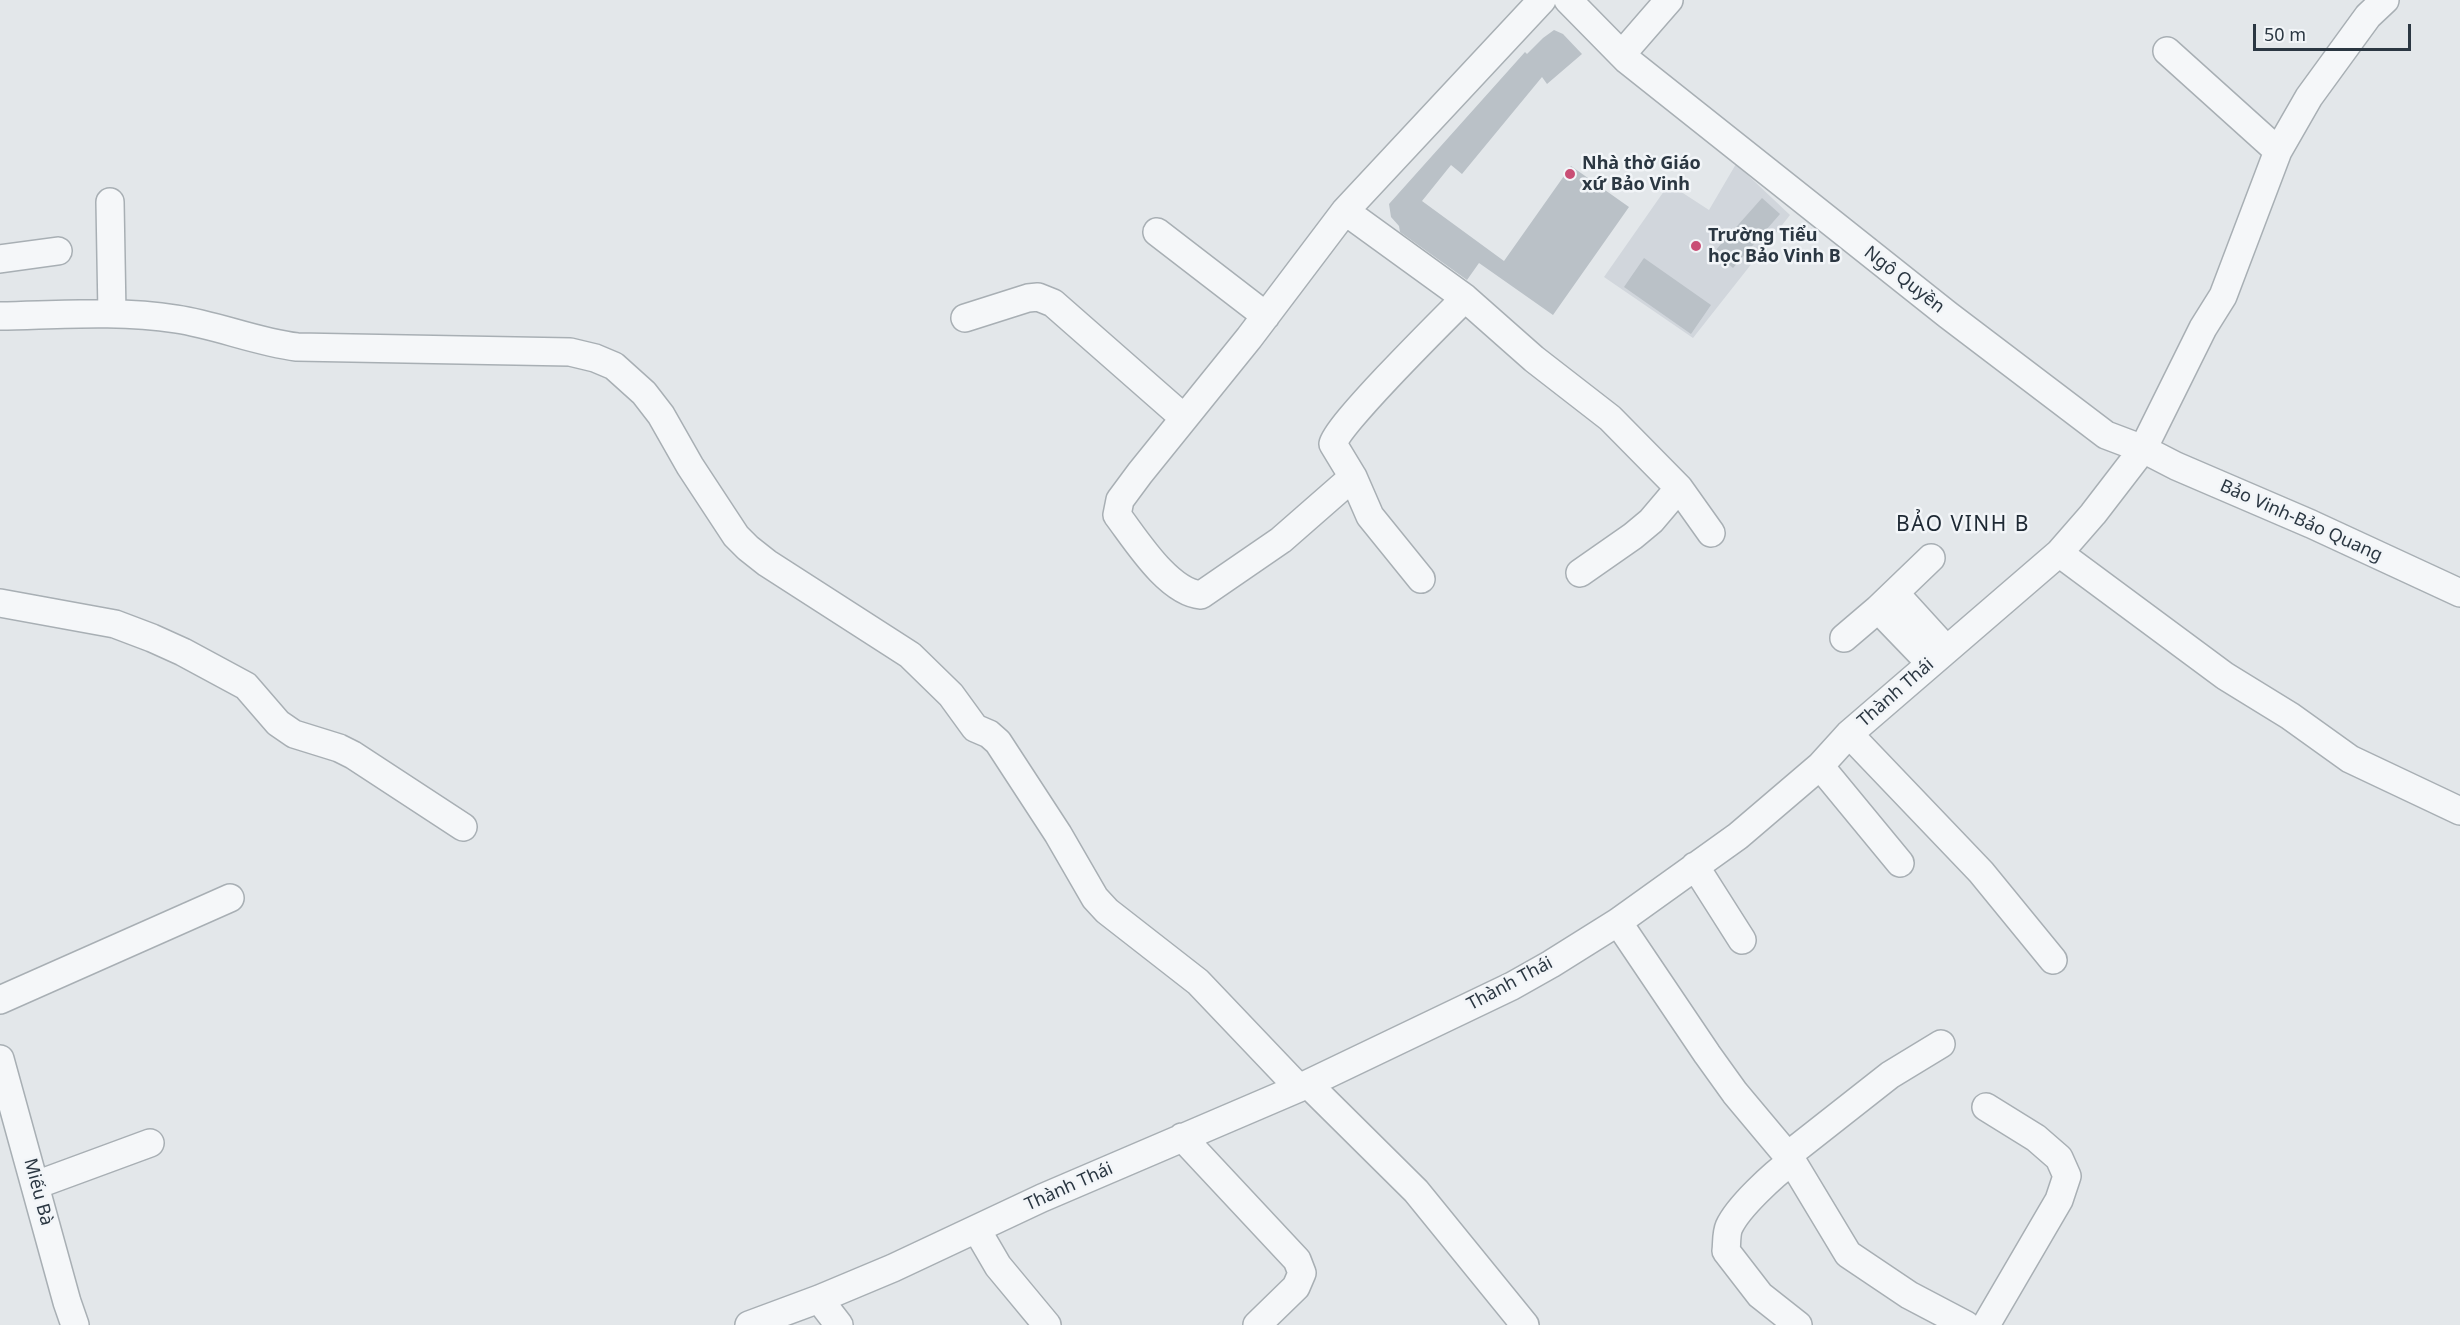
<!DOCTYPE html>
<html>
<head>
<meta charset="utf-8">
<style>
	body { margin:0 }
	#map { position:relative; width:2460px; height:1325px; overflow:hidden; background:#e3e7ea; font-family:"Noto Sans",sans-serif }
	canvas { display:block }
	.scale { position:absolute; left:2253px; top:24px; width:158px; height:27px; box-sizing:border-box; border:3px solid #2b3742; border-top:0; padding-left:8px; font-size:18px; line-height:21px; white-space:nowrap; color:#2b3742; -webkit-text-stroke:4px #f2f5f8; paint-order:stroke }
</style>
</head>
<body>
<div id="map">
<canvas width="2460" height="1325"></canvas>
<div class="scale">50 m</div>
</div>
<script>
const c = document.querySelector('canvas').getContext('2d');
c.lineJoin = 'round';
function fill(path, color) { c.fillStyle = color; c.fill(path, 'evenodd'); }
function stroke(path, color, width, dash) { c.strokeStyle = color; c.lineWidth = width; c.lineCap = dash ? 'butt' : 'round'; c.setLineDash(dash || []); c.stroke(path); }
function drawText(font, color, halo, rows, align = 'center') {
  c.font = font + ' "Noto Sans",sans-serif'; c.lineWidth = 5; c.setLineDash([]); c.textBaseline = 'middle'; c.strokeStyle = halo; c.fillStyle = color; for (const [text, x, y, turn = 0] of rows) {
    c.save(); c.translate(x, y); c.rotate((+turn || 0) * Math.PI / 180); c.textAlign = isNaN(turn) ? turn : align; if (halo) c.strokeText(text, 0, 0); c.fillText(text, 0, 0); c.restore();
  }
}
fill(new Path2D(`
	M1736 164 1790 215 1693 338 1604 277 1669 184 1709 210Z`), '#d1d6dc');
fill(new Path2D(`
	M1554 30 1563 34 1582 54 1547 84 1542 77 1462 174 1451 165 1422 201 1504 261 1571 166 1629 207 1553 315 1479 263 1467 280 1400 232 1399 226 1391 217 1389 204 1525 52 1527 54 1543 38Z
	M1762 198 1780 214 1733 268 1714 252Z
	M1644 258 1711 305 1691 334 1624 287Z`), '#bac1c7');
const minor = new Path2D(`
	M1568 0 1627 60 1948 315 2106 435 2143 449 2176 466 2311 524 2460 593
	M2167 51 2278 151
	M1622 54 1669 0
	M110 202 112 314
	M1345 211 1465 298 1534 359 1610 418 1679 488 1651 521 1633 536 1580 573
	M1157 232 1266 316
	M0 259 58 251
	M0 316C58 315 118 310 176 319 217 325 256 342 297 347L570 352 595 358 614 366 644 393 661 415 690 466 736 536 748 548 767 563 910 655 951 695 975 728 989 734 998 742 1058 834 1095 898 1107 911 1198 982 1299 1088
	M965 318 1028 298 1038 297 1053 303 1184 418
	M1353 477 1281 540 1201 595C1168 592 1136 540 1117 515L1120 500 1140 473 1249 338 1345 211 1542 0
	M1679 488 1711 533
	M2059 553 2225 676 2290 716 2350 759 2460 811
	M1421 579 1370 516 1353 477 1333 444C1336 426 1444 319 1465 298
	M1895 593 1946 649
	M0 603 115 624 152 638 183 652 246 686 278 723 294 734 339 748 353 755 463 827
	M1878 609 1930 663
	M1844 638 1878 609 1931 558
	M1849 734 1981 872 2053 960
	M1820 766 1900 863
	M1695 866 1742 940
	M1618 922 1707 1054 1735 1093 1792 1161C1774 1174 1738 1207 1729 1227 1726 1234 1727 1244 1726 1251L1760 1295 1798 1325
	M0 1000 230 898
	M0 1059 67 1302 75 1325
	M1308 1084 1416 1191 1525 1325
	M1986 1107 2036 1138 2059 1158 2067 1176 2059 1200 1986 1325
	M1182 1137 1297 1260 1302 1273 1296 1287 1257 1325
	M1787 1156 1890 1075 1941 1044
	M1792 1161 1848 1254 1909 1295 1966 1325
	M36 1185 150 1143
	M977 1230 998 1266 1047 1325
	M819 1299 839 1325
	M749 1325 819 1299 893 1268 1042 1198 1299 1088 1512 986 1551 964 1618 922 1738 836 1820 766 1849 734 2059 553 2093 514 2143 449 2203 328 2223 296 2278 151 2309 97 2368 16 2385 0`);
stroke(minor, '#a8afb4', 30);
stroke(minor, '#f5f7f9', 27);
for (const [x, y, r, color] of [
	[1570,174,6,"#c94e75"],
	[1696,246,6,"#c94e75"]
]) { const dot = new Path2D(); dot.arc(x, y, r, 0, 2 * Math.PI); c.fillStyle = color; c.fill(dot); stroke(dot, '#f2f5f8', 2); }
drawText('bold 18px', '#2b3742', '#f2f5f8', [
	["Nhà thờ Giáo",1582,164],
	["xứ Bảo Vinh",1582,185],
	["Trường Tiểu",1708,236],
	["học Bảo Vinh B",1708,257]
], 'left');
drawText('18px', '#2b3742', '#f2f5f8', [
	["Ngô Quyền",1904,280,38],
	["Bảo Vinh-Bảo Quang",2301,521,24],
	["Thành Thái",1896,693,-41],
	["Thành Thái",1510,984,-28],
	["Thành Thái",1069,1187,-24],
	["Miếu Bà",38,1192,75]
]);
c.letterSpacing = '1.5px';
drawText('21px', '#1d2833', '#f2f5f8', [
	["BẢO VINH B",1963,525]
]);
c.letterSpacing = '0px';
</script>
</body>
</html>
